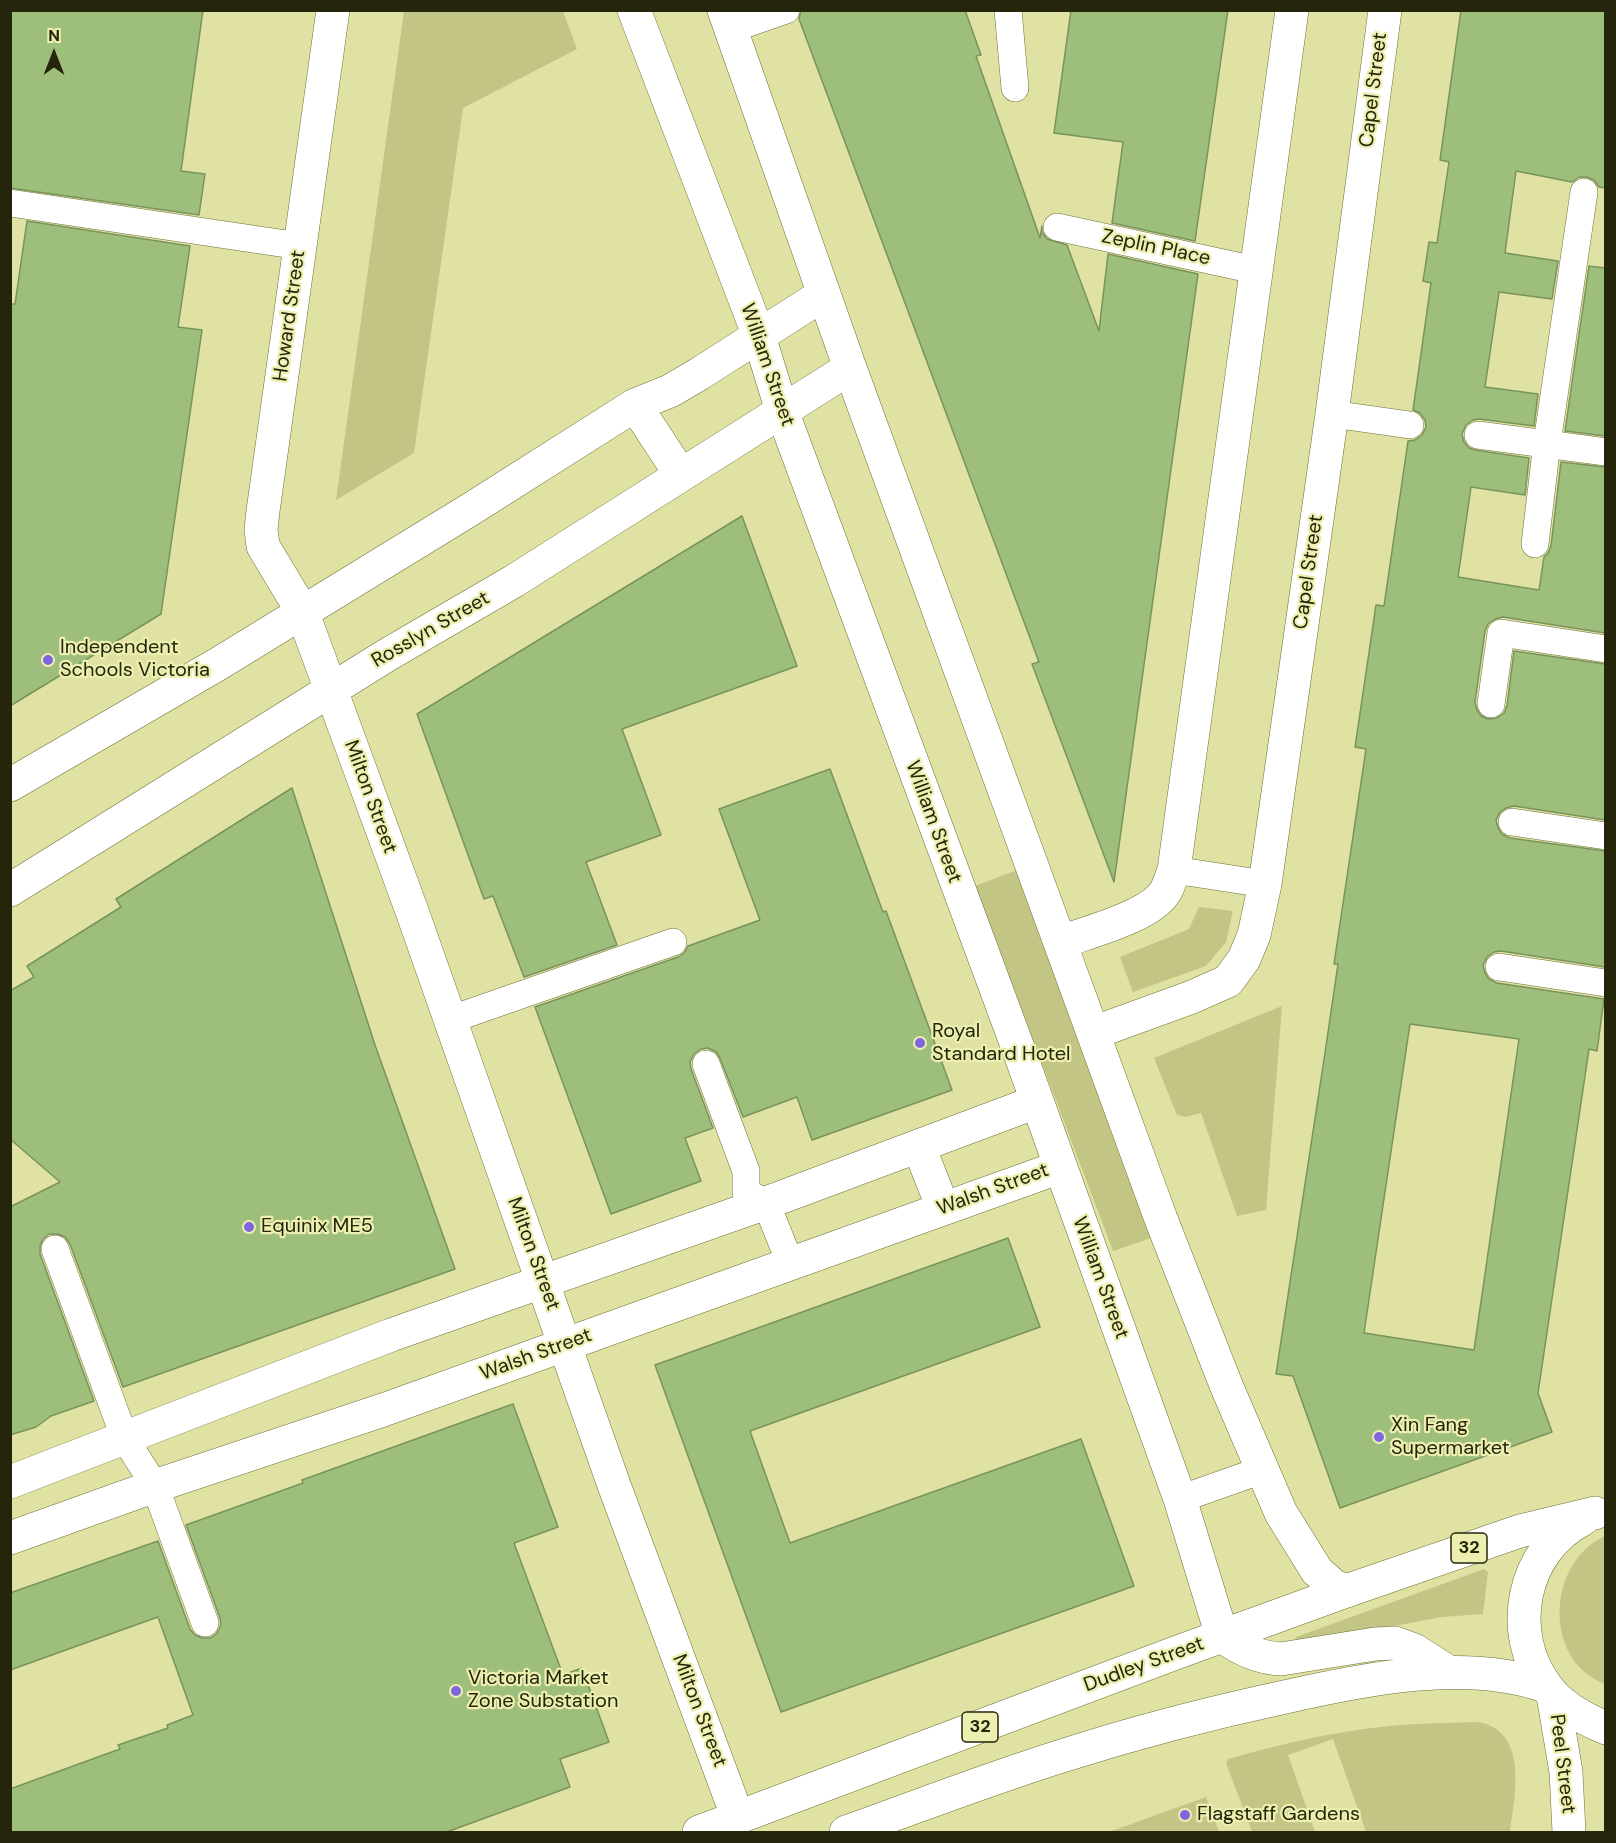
<!DOCTYPE html>
<html>
<head>
<meta charset="utf-8">
<style>
	body { margin:0 }
	#map { position:relative; width:1616px; height:1843px; overflow:hidden; background:#dfe2a3; font-family:"DM Sans",sans-serif }
	canvas { display:block }
	.frame { position:absolute; inset:0; border:12px solid #25250c; pointer-events:none }
	.north { position:absolute; left:24px; top:24px; width:60px; height:60px; -webkit-text-stroke:4px #ecefaf; paint-order:stroke; rotate:0deg; font-size:16px; font-weight:700; line-height:24px; text-align:center; color:#25250c }
	.north::after { content:''; display:block; margin:auto; width:21px; height:27px; background:#25250c; clip-path:polygon(50% 0,100% 100%,50% 72%,0 100%) }
</style>
</head>
<body>
<div id="map">
<canvas width="1616" height="1843"></canvas>
<div class="frame"></div>
<div class="north">N</div>
</div>
<script>
const c = document.querySelector('canvas').getContext('2d');
c.lineJoin = 'round';
function fill(path, color) { c.fillStyle = color; c.fill(path, 'evenodd'); }
function stroke(path, color, width, dash) { c.strokeStyle = color; c.lineWidth = width; c.lineCap = dash ? 'butt' : 'round'; c.setLineDash(dash || []); c.stroke(path); }
function drawText(font, color, halo, rows, align = 'center') {
  c.font = font + ' "DM Sans",sans-serif'; c.lineWidth = 4.5; c.setLineDash([]); c.textBaseline = 'middle'; c.strokeStyle = halo; c.fillStyle = color; for (const [text, x, y, turn = 0] of rows) {
    c.save(); c.translate(x, y); c.rotate((+turn || 0) * Math.PI / 180); c.textAlign = isNaN(turn) ? turn : align; if (halo) c.strokeText(text, 0, 0); c.fillText(text, 0, 0); c.restore();
  }
}
fill(new Path2D(`
	M404 11H563L577 49 463 108 414 453 336 500Z
	M1017 870 1154 1237 1113 1251 975 886Z
	M1199 907 1233 911 1226 942 1206 966 1133 992 1120 957 1189 929Z
	M1282 1006 1266 1210 1237 1216 1201 1113 1185 1117 1177 1115 1154 1058Z
	M1605 1536V1684C1542 1660 1547 1562 1605 1536Z
	M1484 1569 1488 1572 1483 1614 1442 1617 1298 1644 1295 1640 1296 1637Z
	M1478 1722C1529 1731 1515 1796 1510 1832H1366L1333 1739 1288 1755 1315 1832H1252L1226 1763 1228 1759C1281 1744 1335 1731 1390 1726 1419 1723 1449 1723 1478 1722Z
	M1206 1797 1219 1832H1109Z`), '#c3c585');
const building = new Path2D(`
	M10 10H203L181 171 205 174 199 215 10 188Z
	M801 10H965L981 55 976 56 1040 238 1042 226V232L1047 239 1067 245 1099 331 1108 254 1198 274 1114 882 1032 664 1039 662 799 19Z
	M1071 10H1228L1195 241 1112 223 1123 142 1054 133Z
	M1461 10H1605V188L1599 187 1594 180 1587 177H1579L1572 182 1516 171 1505 253 1558 261 1552 299 1499 292 1485 387 1538 394 1534 426 1479 419 1473 420 1466 425 1462 434 1464 442 1469 448 1475 450 1529 458 1525 495 1471 487 1458 577 1539 590 1544 557 1548 553 1551 546 1561 462 1605 467V633L1503 617 1495 619 1488 624 1485 631 1475 702 1477 710 1481 716 1488 719 1497 718 1504 713 1507 706 1514 651 1605 664V820L1514 806 1506 808 1500 812 1496 820 1498 828 1502 834 1510 838 1605 851V967L1501 951 1494 952 1487 957 1483 965 1485 973 1489 979 1497 983 1604 999 1597 1051 1589 1049 1538 1393 1552 1432 1340 1508 1293 1376 1276 1374 1325 1053 1338 964H1334L1366 749 1355 747 1376 605 1384 606 1408 441 1415 440 1422 435 1426 427 1425 420 1420 413 1413 410 1431 283 1423 281 1429 242 1437 243 1449 162 1440 160ZM1410 1024 1519 1039 1474 1350 1364 1333Z
	M27 221 190 246 178 327 202 330 161 614 10 706V304H15Z
	M1589 266 1605 268V436L1565 431Z
	M742 516 797 666 622 729 661 835 586 862 617 945 524 977 493 896 484 899 417 714Z
	M830 769 883 912 886 911 952 1090 812 1140 797 1097 743 1117 720 1058 716 1052 708 1048 701 1049 694 1054 690 1062 691 1069 713 1128 685 1138 701 1181 611 1214 535 1007 678 957 684 953 688 946 760 920 719 809Z
	M292 788 375 1045 455 1269 123 1387 70 1244 65 1237 58 1234H49L43 1239 40 1246V1254L94 1401 51 1416 36 1427 10 1435V1207L60 1182 10 1139V991L34 977 27 966 121 907 116 899Z
	M1008 1238 1040 1327 750 1431 790 1543 1081 1439 1134 1586 781 1712 655 1365Z
	M513 1404 558 1527 514 1543 563 1675 582 1668 609 1742 560 1759 570 1787 444 1833H10V1789L120 1749 118 1745 168 1728 167 1725 193 1715 158 1617 10 1670V1593L158 1541 190 1629 195 1635 202 1638H211L217 1633 221 1625 220 1618 186 1525 303 1483 302 1480Z`);
fill(building, '#9ebe7c');
stroke(building, '#79935d', 1.5);
const service = new Path2D(`
	M1008 10 1015 88
	M731 29 786 10
	M10 203 300 246
	M1057 227 1255 270
	M1332 414 1410 425
	M1478 435 1606 452
	M1535 544 1547 443 1584 192
	M1491 704 1501 633 1606 649
	M1512 822 1606 836
	M1174 870 1265 884
	M1499 967 1606 983
	M449 1020 673 942
	M706 1064 746 1171V1192L766 1203 791 1265
	M55 1249 125 1439 155 1486 205 1623
	M1180 1499 1262 1470`);
const minor = new Path2D(`
	M333 10 263 511 261 529 263 546 302 611 413 914 614 1485 738 1818
	M634 10 759 336 782 411 1018 1048 1180 1499 1222 1636
	M724 10 850 368 1161 1219 1226 1385 1281 1513 1317 1571 1334 1586 1346 1591
	M635 405 681 475
	M10 785 218 664 471 509 635 405 670 391 699 374 824 294
	M10 890 387 655 514 581 850 368
	M1061 942C1088 932 1149 917 1165 892 1169 886 1171 877 1174 870L1292 10
	M1093 1033 1192 997 1228 981 1244 959 1254 935 1265 884 1332 414 1385 10
	M919 1147 943 1208
	M10 1482 391 1335 766 1203 1036 1102
	M10 1538 155 1486 383 1410 1060 1167`);
const tertiary = new Path2D(`
	M1553 1695 1566 1772 1569 1832`);
const primary = new Path2D(`
	M1583 1519C1522 1550 1506 1632 1546 1686 1560 1706 1584 1719 1606 1728
	M1222 1636C1240 1649 1259 1658 1281 1659L1375 1644 1395 1643 1414 1650 1450 1673
	M699 1832 1178 1652 1346 1591 1520 1531 1595 1513
	M846 1832C919 1806 991 1778 1065 1755 1137 1732 1210 1713 1285 1697 1364 1679 1467 1658 1545 1686`);
stroke(service, '#6f7035', 28);
stroke(minor, '#6f7035', 34);
stroke(tertiary, '#6f7035', 34);
stroke(primary, '#6f7035', 34);
stroke(service, '#fff', 27);
stroke(minor, '#fff', 33);
stroke(tertiary, '#fff', 33);
stroke(primary, '#fff', 33);
for (const [x, y, r, color] of [
	[48,660,6,"#7f65e0"],
	[920,1043,6,"#7f65e0"],
	[249,1227,6,"#7f65e0"],
	[1379,1437,6,"#7f65e0"],
	[456,1691,6,"#7f65e0"],
	[1185,1815,6,"#7f65e0"]
]) { const dot = new Path2D(); dot.arc(x, y, r, 0, 2 * Math.PI); c.fillStyle = color; c.fill(dot); stroke(dot, '#ecefaf', 2); }
for (const [x, y, w] of [
	[1469,1548,36],
	[980,1727,36]
]) { const box = new Path2D(); box.roundRect(x - w / 2, y - 15, w, 30, 4.5); c.fillStyle = '#ecefaf'; c.fill(box); stroke(box, '#25250c', 1.5); }
drawText('bold 18px', '#25250c', null, [
	["32",1469,1548],
	["32",980,1727]
]);
drawText('20px', '#25250c', '#ecefaf', [
	["Capel Street",1374,90,-83],
	["Zeplin Place",1156,248,12],
	["Howard Street",290,316,-82],
	["William Street",767,365,71],
	["Capel Street",1309,572,-82],
	["Rosslyn Street",431,630,-30],
	["Milton Street",370,797,70],
	["William Street",933,822,70],
	["Walsh Street",993,1190,-20],
	["Milton Street",533,1254,70],
	["William Street",1100,1278,70],
	["Walsh Street",536,1355,-20],
	["Dudley Street",1144,1665,-20],
	["Milton Street",699,1711,69],
	["Peel Street",1562,1764,83]
]);
drawText('20px', '#25250c', '#ecefaf', [
	["Independent",60,648],
	["Schools Victoria",60,671],
	["Royal",932,1032],
	["Standard Hotel",932,1055],
	["Equinix ME5",261,1227],
	["Xin Fang",1391,1426],
	["Supermarket",1391,1449],
	["Victoria Market",468,1679],
	["Zone Substation",468,1702],
	["Flagstaff Gardens",1197,1815]
], 'left');
</script>
</body>
</html>
